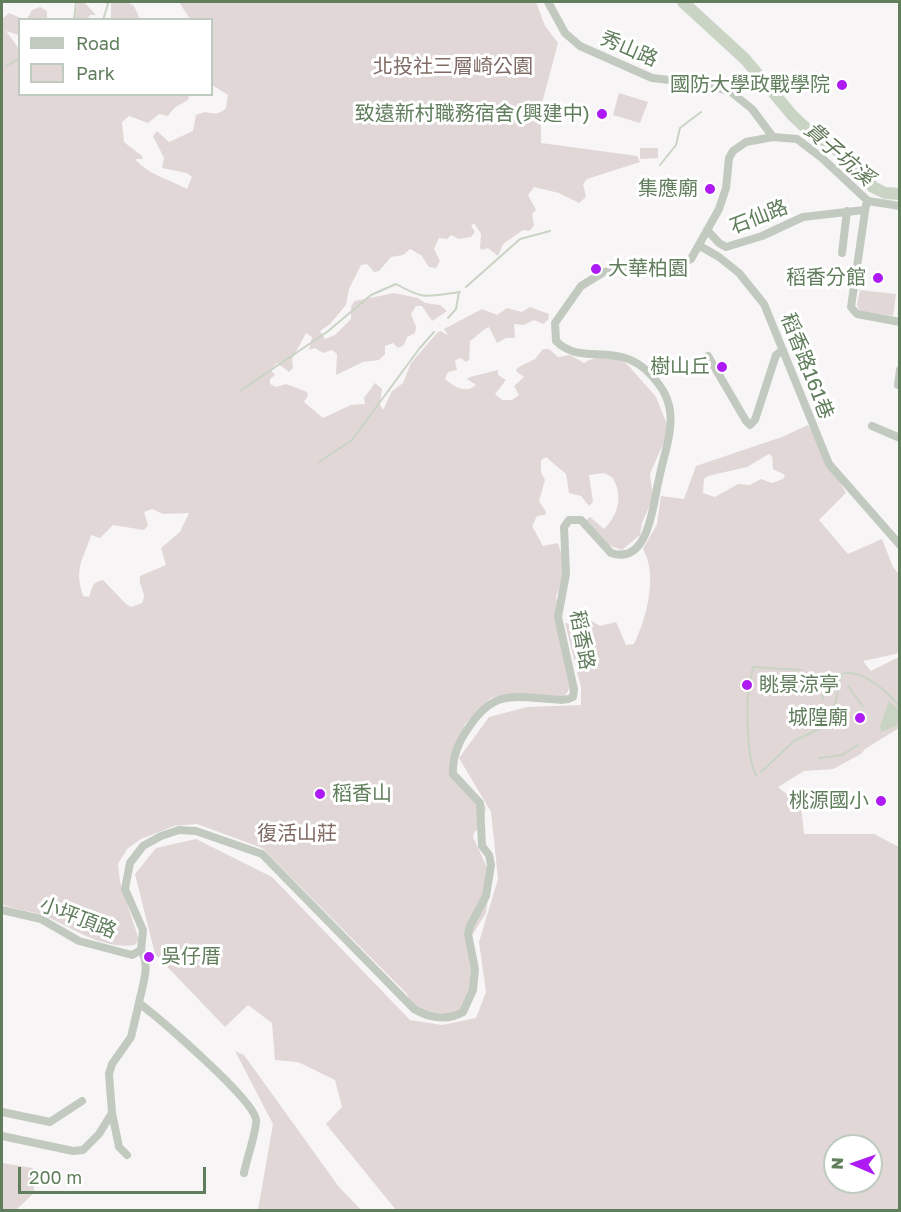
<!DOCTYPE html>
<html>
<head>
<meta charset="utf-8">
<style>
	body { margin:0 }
	#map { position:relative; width:901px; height:1212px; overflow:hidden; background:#f8f5f7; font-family:"Golos Text",sans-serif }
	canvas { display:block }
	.frame { position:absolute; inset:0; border:3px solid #607d5c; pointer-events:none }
	.legend { position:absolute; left:18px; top:18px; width:195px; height:78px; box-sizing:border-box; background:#fff; border:2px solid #bfcbbe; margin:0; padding:8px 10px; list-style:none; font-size:18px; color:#607d5c }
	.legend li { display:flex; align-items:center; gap:12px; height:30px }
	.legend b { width:30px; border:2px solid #bfcbbe }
	.north { position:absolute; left:823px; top:1134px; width:60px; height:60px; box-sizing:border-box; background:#fff; border:2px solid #bfcbbe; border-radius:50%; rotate:272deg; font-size:16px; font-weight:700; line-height:24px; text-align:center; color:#607d5c }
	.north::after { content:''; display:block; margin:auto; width:21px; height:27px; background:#ad1af4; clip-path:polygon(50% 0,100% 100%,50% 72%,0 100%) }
	.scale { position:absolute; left:18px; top:1167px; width:188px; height:27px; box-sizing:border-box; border:3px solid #607d5c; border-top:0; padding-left:8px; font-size:18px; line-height:21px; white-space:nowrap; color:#607d5c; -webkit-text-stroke:4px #fff; paint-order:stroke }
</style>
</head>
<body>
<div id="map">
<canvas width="901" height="1212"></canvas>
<div class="frame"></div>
<ul class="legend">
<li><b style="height:8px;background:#c2cac0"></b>Road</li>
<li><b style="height:16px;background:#e1d7d6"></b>Park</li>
</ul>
<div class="north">N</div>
<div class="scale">200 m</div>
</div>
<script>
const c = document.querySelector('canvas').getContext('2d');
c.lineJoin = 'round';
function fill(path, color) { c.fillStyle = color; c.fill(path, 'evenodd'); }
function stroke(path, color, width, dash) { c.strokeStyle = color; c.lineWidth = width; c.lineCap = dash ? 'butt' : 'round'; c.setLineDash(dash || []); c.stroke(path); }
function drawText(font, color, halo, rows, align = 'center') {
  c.font = font + ' "Golos Text","Noto Sans TC",sans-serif'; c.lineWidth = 6; c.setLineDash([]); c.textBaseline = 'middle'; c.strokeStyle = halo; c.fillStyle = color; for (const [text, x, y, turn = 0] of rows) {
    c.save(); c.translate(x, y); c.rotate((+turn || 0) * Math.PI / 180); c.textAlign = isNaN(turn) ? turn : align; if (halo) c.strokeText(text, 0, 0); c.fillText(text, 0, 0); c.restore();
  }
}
fill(new Path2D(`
	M78 2H84L96 15H90L87 19H73Z
	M111 2H131L129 3 134 6 140 19H111Z
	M179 2H536L545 26 558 43 541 107V143L637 156 640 162 587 179 583 184 586 197 579 203 559 193 534 187 528 195 536 210 532 214 534 225 530 231 523 230 503 244 498 256 488 248 482 250 480 248 481 234 474 223 471 226 475 232 471 237 459 239 451 235 447 239 439 238 434 249 440 261 436 268 429 267 421 255 410 249 403 255 391 257 379 271 374 272 367 264 361 265 349 289 346 305 330 324 320 331 325 339 335 335 351 319V306L355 301 394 293 418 298 425 303 440 305 447 311 432 321 422 306H416L411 314 416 327 415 333 407 337 404 345 398 348 393 343 385 346V354L379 360 363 362 336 375 337 354 332 350 323 353 315 348 309 350 312 337 306 333 292 359 293 368 289 372 277 363 271 370 275 375 270 379V384L276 387 286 384 307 392 308 395 304 402 323 418 351 405 365 404 364 398 375 383 382 389 380 404 383 410 392 391 403 383 411 363 437 333 440 331 448 335 444 329 482 309 497 315 507 308 522 312 530 307 549 314 548 320 543 324 534 320 524 325 514 324 515 338H506L497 343 489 327C481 330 477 337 470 341L469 360 466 362 461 358 455 360 457 370 448 372 445 379C454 387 466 394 476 385L467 379 470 377 498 370V375L506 380 495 394 502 400H512L519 395 514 386 524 377 516 371 517 368 535 359 543 349H549L558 357 570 355 584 363C597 355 616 354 628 365L656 397 666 422 667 435 650 474 653 498 642 523 640 535 622 550 608 545 585 521 590 517 604 529C618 516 624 495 612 477L604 473 589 475 593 502 589 506 581 496 569 493 566 474 546 457 541 460V472L545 480 539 501 546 512 545 515 537 516 532 526 543 546 558 543 563 559 562 581 556 597 571 687 564 697 499 696 491 698 465 724 449 763 486 807 483 827 475 831 473 837 491 876 486 913 471 937 472 992 463 1008 449 1015 413 1008 407 994 262 848 197 824 174 826 141 839 127 849 118 864 120 882 139 940 135 945C103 950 75 929 47 917 32 910 16 911 2 904V19L9 13 23 19 20 20 19 35 6 31 19 49 20 94 189 95 188 100 174 108 168 116 159 114 148 123 129 116 122 122 124 142 142 156 143 159H135C148 175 169 179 187 189L192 177 187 173 162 168 164 158 153 136 157 131 169 142 193 131 196 115 205 112C214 114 219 115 226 108L228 95 212 85V20L190 19ZM152 509 163 514 189 513 180 532 161 548 166 565 140 576C138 587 148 593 142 603L131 607 126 604 103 580C91 583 93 587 89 597L83 596C74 567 83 561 91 535L100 538 113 525 144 530 148 525 144 512Z
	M40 7 47 11V19H27L32 10Z
	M619 93 648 102 640 123 613 115Z
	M640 148H658V158L640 159Z
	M860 290 896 294 893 316 860 311 857 305Z
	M808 425 846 493 819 520 848 554 882 539 893 567 899 574V650L896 654 863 661 871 671 899 657V728L865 749 861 754 833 769 804 771 778 787 801 806 804 834H874L899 847V1210H396L326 1124 342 1107 335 1080 298 1062 275 1060 272 1023 248 1005 225 1027 155 954 135 874 156 848 196 839 272 877 410 1020 442 1025 476 1018 486 992 479 942 498 879 491 812 459 758 489 717 527 707 581 705V687L565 623 582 625 592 621 600 626 616 622 626 645 634 644C647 617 658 575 643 549L657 524 661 496 684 499 696 466 782 437ZM769 454 772 456 773 469 785 475 783 479 772 483 761 479 750 485 738 484 715 497 703 493 704 479 708 476 747 467ZM835 1146H871V1182H835Z
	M235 1051 244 1055 339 1187 361 1210H258L273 1124Z
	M2 1163 33 1168 34 1193 16 1210H2Z`), '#e1d7d6');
fill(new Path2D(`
	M889 701 897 708 899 716 896 726 881 732 880 726Z`), '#c9d4c4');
stroke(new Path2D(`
	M74 20 76 2
	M103 20 108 4 106 2
	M6 66 20 58
	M660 165 676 145 680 128 701 112
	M466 287 520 239 550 231
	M448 318 456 309 459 292
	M240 391 327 332 371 295 396 284C426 301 428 296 460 292
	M319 462 352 440 419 349 434 332
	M845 673C864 671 888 692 899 706
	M750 683 753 667 800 670 807 679 843 674
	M848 686 863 707
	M749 687C746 703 747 765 757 776
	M800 688 806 681
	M823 699 827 676
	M827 723 834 710 841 675
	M819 758 842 755 858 745
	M761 772 794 741 823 727`), '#c9d4c4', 2);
stroke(new Path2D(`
	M683 2 745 59 792 115 810 132 834 147 873 187 885 193 900 194`), '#c9d4c4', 12);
stroke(new Path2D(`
	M548 2 565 33 580 46 652 78 704 84 731 92 752 109 773 137
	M866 205 851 307 857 314 900 322
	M707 230 719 243 726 247 762 236 803 217 864 210
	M700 246 719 257 739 273 764 304 829 464 900 545
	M842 253 847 211
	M708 356 746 421 750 425 755 420 776 355 783 350
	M898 385 900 370
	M872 426 900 438
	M2 910 41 919 79 941 132 955 141 950
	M141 950 143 930 125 889 130 863 143 846 161 836 179 830 196 831 262 854 414 1009C429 1018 448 1021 463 1012L473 990 475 969 468 934 470 926 486 896 491 865 489 855 482 846 480 803 453 774C452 756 459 741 469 727 493 691 511 696 550 699 559 700 566 701 573 697L574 689 558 617 566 574 564 527 569 520H581L611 553C650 566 653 501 659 479 663 457 673 433 670 411 669 403 665 392 660 386 623 333 585 370 556 341L555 323 581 286 604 272 635 264 679 265 691 259 719 209 726 188 729 158 733 151 746 142 773 137 797 139 822 158 868 201 900 206
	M141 950C151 966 142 986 139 1003 160 1019 252 1098 256 1119 258 1127 246 1161 244 1173
	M2 1112 50 1122 82 1101
	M112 1113 119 1147 127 1155
	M2 1136 73 1151 83 1150 99 1134 112 1113 109 1074 112 1064 131 1037 139 1003`), '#c2cac0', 8);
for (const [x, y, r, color] of [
	[842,85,6,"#ad1af4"],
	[602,114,6,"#ad1af4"],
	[710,189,6,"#ad1af4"],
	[596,269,6,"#ad1af4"],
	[878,278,6,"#ad1af4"],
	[722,367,6,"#ad1af4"],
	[747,685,6,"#ad1af4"],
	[860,718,6,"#ad1af4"],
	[320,794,6,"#ad1af4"],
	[881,801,6,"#ad1af4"],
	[149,957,6,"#ad1af4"]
]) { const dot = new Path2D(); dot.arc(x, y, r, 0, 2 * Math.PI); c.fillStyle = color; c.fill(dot); stroke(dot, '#fff', 2); }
drawText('20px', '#607d5c', '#fff', [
	["秀山路",629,49,23],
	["石仙路",759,217,-21],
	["稻香路161巷",807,366,69],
	["稻香路",582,640,80],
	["小坪頂路",78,918,21]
]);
drawText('20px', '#806b64', '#fff', [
	["北投社三層崎公園",453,67],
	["復活山莊",297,834]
]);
drawText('20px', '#607d5c', '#fff', [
	["國防大學政戰學院",830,85],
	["致遠新村職務宿舍(興建中)",590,114],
	["集應廟",698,189],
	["大華柏園",608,269,"left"],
	["稻香分館",866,278],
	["樹山丘",710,367],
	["眺景涼亭",759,685,"left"],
	["城隍廟",848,718],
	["稻香山",332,794,"left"],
	["桃源國小",869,801],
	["吳仔厝",161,957,"left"]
], 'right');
drawText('italic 21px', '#5f7656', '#fff', [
	["貴子坑溪",839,154,41]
]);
</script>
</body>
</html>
